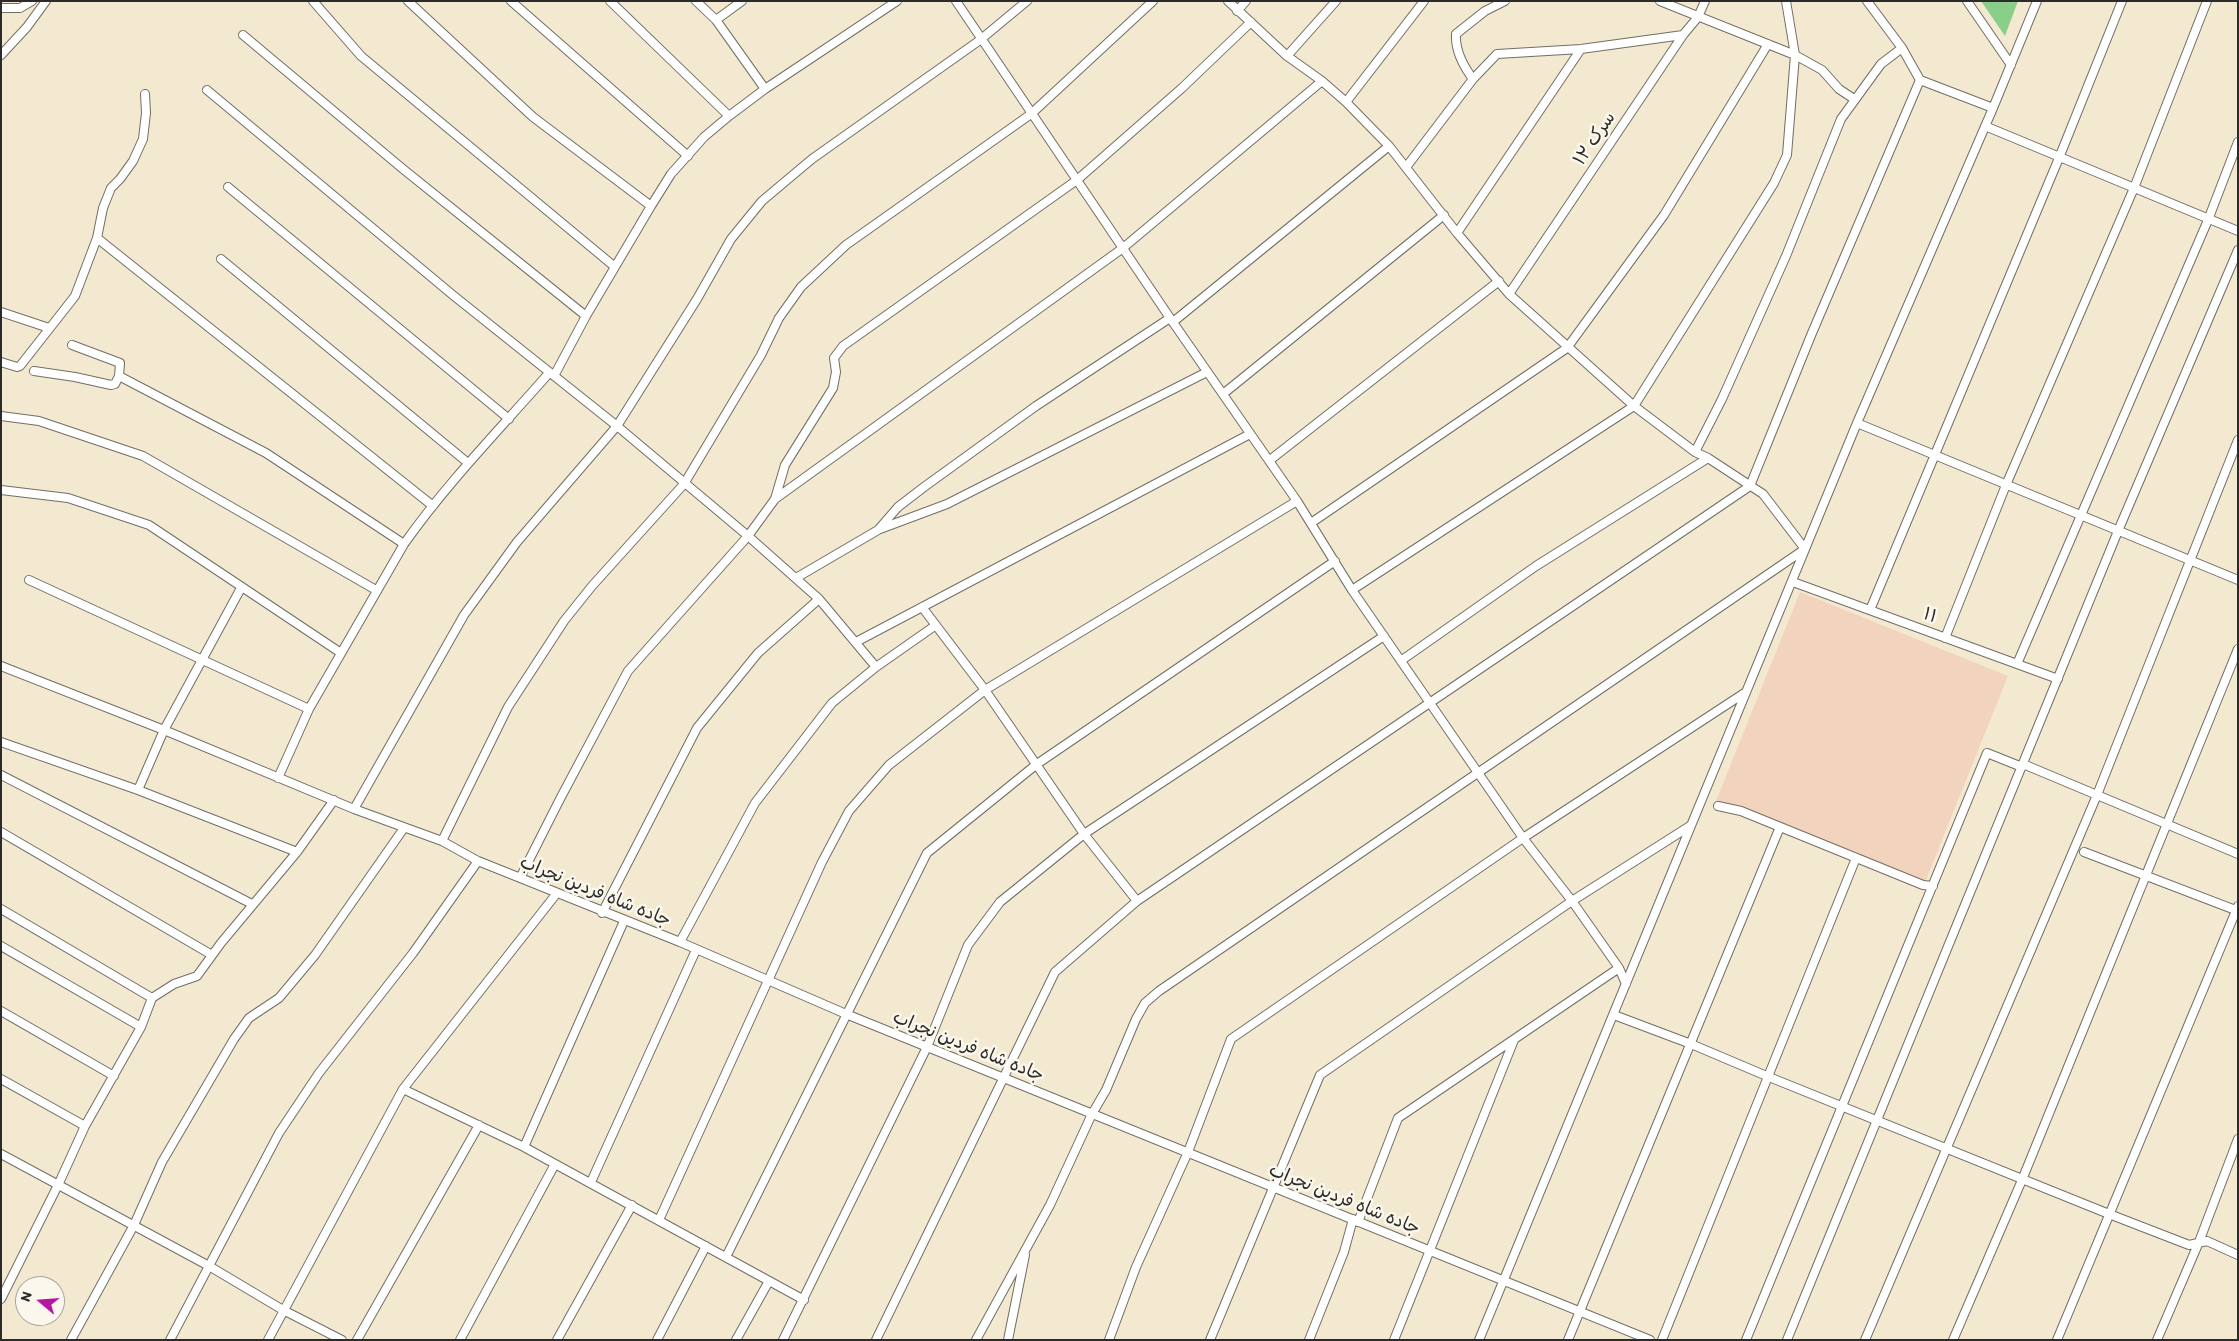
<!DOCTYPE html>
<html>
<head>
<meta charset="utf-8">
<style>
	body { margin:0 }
	#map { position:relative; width:2239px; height:1341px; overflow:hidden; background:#f2e9d0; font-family:Itim,sans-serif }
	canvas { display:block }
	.frame { position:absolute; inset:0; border:2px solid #2b2b2b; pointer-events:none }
	.north { position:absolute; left:15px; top:1276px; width:50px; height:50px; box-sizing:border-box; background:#fbf7ec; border:1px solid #a8a59f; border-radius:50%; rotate:288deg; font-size:14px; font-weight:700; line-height:20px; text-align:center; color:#2b2b2b }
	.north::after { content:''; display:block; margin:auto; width:18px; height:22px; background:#b5179e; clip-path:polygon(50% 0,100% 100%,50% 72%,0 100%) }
</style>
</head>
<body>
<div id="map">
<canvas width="2239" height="1341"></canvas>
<div class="frame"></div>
<div class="north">N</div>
</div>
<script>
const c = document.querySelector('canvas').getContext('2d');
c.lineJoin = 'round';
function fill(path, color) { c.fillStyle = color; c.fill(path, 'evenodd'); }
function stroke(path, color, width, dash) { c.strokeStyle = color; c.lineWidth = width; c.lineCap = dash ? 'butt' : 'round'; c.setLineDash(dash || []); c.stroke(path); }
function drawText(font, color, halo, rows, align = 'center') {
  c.font = font + ' Itim,"Playpen Sans Arabic",sans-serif'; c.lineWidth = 5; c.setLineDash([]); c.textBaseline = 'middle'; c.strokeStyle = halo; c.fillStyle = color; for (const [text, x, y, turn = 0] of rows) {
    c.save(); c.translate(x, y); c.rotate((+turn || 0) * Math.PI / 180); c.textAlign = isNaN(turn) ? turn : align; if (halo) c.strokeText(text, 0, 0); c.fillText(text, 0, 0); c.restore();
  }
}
fill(new Path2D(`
	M1800 592 2008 676 1924 885 1716 801Z`), '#f2d4be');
fill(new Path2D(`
	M1981 1H2018L2005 36Z`), '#8acf89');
const minor = new Path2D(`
	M313 1 361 56 615 267
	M408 1 533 117 651 206
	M511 1 688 156
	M610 1 729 116
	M696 1 716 20 765 89
	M956 1 1170 318 1297 501 1352 590 1523 838 1572 901 1619 968 1626 984
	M1660 1 1795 55 1822 70 1839 89 1854 99
	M1867 1 1902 48 1920 80 1993 108
	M1967 1 2011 65
	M1 8H20L32 1
	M1237 11 1246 1
	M716 20 742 1
	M243 35 403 169 586 316
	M1 55 27 27 46 1
	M1287 56 1336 1
	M1473 79C1464 67 1455 50 1456 34L1485 11 1505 1
	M207 90 454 296 617 426 748 536 819 599 876 667 832 703 755 803 680 942
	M1346 102 1424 1
	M1985 126 2238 231
	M1407 166 1473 79 1497 54 1581 49 1683 35
	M228 187 509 419
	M1457 233 1581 49
	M97 238 433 506
	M221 259 468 463
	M1509 294 1683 35 1698 17 1705 1
	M1 312 49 328
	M1173 322 1389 146
	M1 362 17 367 20 366 75 296 97 238 103 208 111 188 120 179 133 161 143 139 146 113 145 94
	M34 371 75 377 111 385 115 384 119 376 120 363 72 345
	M119 376 266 453 404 544
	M554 376 586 316 651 206 671 174 704 137 729 116 765 89 897 1
	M1223 394 1444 215
	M1 416 39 421 143 456 376 590
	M1857 423 2238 580
	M1695 452 1722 399 1786 256 1841 119 1881 64 1902 48
	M1270 460 1499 281
	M1 490 68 498 149 525 341 653
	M775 499 785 465 833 388 836 372 834 358 843 346 1077 180 1182 88 1251 22
	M1311 523 1567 348 1664 215 1768 44
	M880 529 947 504 1207 372
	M796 578 878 530 898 507 924 487 1036 406 1170 318
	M29 580 309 709
	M1793 582 2058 679
	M1352 590 1634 406 1774 183 1787 155 1795 55 1786 1
	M922 607 985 690 1084 834 1137 901
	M1870 610 2059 158 2122 1
	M1945 638 2006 485 2134 188 2207 1
	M856 642 1250 434
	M1402 660 1536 566 1708 458
	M2017 664 2208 220 2238 142
	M1 666 164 730 354 809 442 841 478 861 680 942 846 1014 1650 1340
	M876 667 936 625
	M1 742 138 790 297 852
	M2023 764 2238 854
	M1 775 252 904
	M278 778 309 709 404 544C447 483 500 429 549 373
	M138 790 164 730 241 588
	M1718 806 1741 811 1923 885 1933 886
	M354 809 464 615 517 542 617 426 697 299 731 239 762 201 812 159 980 40 1027 1
	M1 832 212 955
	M442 841 508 707 564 621 592 586 684 484 761 355 779 318 801 287 846 245 1031 114 1153 1
	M2084 852 2238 911
	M520 878 560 799 628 671 748 536 775 499 1123 248 1322 81
	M1 909 152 998
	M602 913 697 728 758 653 819 599
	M1 946 141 1027
	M1 1011 114 1076
	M1614 1015 1691 1044 1769 1077 2109 1214 2189 1245 2207 1241 2238 1255
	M1 1079 85 1126
	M403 1089 524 1147 804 1300
	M524 1147 624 921
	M1 1154 209 1266 283 1310 342 1340
	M591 1182 696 950
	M659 1220 822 862 849 811 889 765 985 690 1297 501
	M1358 1222 1398 1118 1619 968
	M726 1257 927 853 1037 764 1335 561
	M1 1299 59 1183 85 1126 141 1027 152 998 174 984 197 976 221 943 297 852 334 800
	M71 1340 134 1225 162 1162 234 1039 249 1018 279 998 315 955 404 828
	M170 1340 279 1133 319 1073 413 953 478 861
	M268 1340 403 1089 557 893
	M357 1340 479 1125
	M460 1340 555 1164
	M557 1340 632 1205
	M657 1340 706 1246
	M736 1340 769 1281
	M783 1340 927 1047 968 945 1000 902 1084 834 1384 636
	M876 1340 1055 972 1137 901 1750 486 1812 333 1920 80
	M976 1340 1050 1205 1092 1114 1106 1090 1136 1019 1145 1003 1159 991 1805 549 1763 494 1708 458 1695 452 1634 406 1509 294 1457 233 1389 146 1346 102 1322 81 1287 56 1228 1
	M1008 1340 1025 1255
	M1109 1340 1136 1267 1188 1152 1231 1039 1523 838 1746 692
	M1210 1340 1320 1075 1572 901 1690 826
	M1309 1340 1344 1252 1353 1219
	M1394 1340 1514 1040
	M1479 1340 1857 423 1993 108 2037 1
	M1568 1340 1780 827
	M1662 1340 1856 858
	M1746 1340 1987 753 2022 767
	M1787 1340 2118 531 2238 250
	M1865 1340 2097 795 2238 440
	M1953 1340 2022 1180 2238 649
	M2057 1340 2238 906
	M2157 1340 2199 1242 2238 1139`);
stroke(minor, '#716e65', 10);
stroke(minor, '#fff', 8);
drawText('18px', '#2b2b2b', '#fbf7ec', [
	["سرک ۱۲",1595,139,-56],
	["۱۱",1930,616,20],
	["جاده شاه فردین نجراب",595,892,22],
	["جاده شاه فردین نجراب",968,1047,22],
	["جاده شاه فردین نجراب",1344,1200,22]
]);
</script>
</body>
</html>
